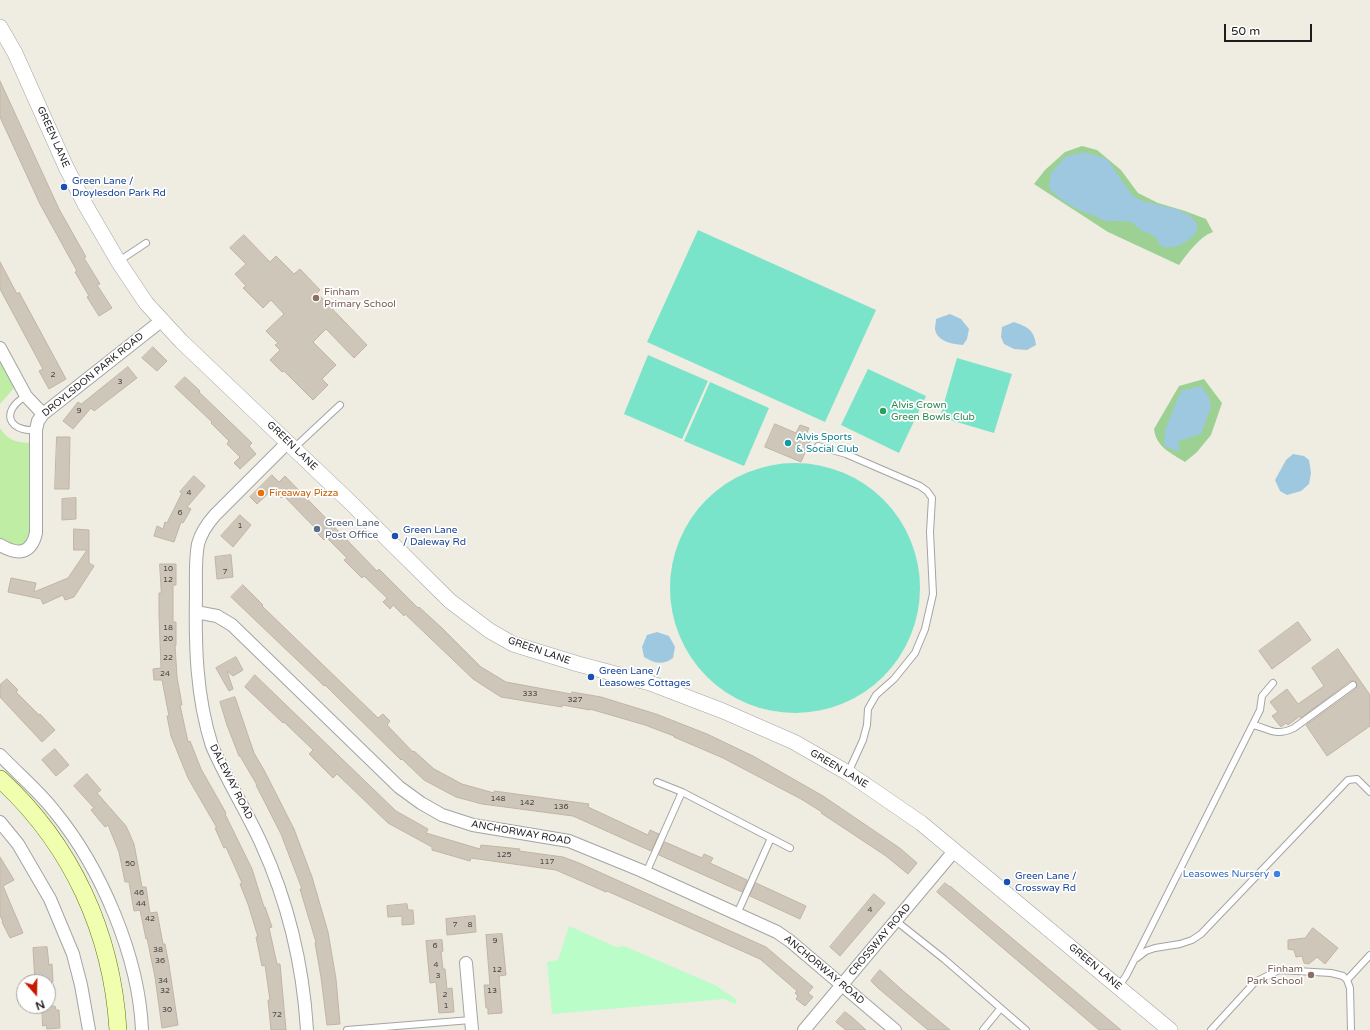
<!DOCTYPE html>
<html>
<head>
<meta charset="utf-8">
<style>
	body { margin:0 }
	#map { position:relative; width:1370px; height:1030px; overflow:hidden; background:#efece1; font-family:"Varela Round",sans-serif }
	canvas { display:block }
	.north { position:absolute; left:16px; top:974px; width:40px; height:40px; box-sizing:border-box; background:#fff; border:1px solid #a5a5a5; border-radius:50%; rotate:160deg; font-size:11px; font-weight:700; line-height:16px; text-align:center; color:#1d1d1d }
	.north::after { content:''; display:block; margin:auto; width:14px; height:18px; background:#c91a00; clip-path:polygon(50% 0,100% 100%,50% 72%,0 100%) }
	.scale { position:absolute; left:1224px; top:24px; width:88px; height:18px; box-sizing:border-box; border:2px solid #1d1d1d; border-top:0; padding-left:5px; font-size:12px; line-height:14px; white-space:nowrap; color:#1d1d1d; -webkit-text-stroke:3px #fff; paint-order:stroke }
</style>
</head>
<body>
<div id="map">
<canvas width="1370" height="1030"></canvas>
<div class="north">N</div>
<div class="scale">50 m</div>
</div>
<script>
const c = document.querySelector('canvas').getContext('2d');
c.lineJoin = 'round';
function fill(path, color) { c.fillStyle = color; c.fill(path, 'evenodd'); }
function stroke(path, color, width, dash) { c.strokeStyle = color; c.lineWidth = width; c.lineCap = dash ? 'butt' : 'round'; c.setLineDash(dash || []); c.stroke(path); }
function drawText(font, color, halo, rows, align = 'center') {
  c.font = font + ' "Varela Round",sans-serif'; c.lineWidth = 3.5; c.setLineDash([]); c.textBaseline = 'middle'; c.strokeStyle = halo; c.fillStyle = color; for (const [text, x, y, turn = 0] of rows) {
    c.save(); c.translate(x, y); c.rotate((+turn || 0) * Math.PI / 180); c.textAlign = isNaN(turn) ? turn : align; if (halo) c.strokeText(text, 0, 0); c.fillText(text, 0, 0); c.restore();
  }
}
fill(new Path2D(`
	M0 361 14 388 0 404Z
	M0 428C7 440 17 443 31 443L30 532 25 545 17 548 0 540Z`), '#beeda3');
fill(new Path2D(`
	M1082 146 1097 150 1121 170 1138 193 1158 203 1185 211 1206 219 1213 232C1199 237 1188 253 1179 265L1108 232 1034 184 1045 170 1065 152Z
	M1204 379 1222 403 1211 435 1197 452 1185 462C1171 453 1156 447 1154 429L1179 386Z`), '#9dd193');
fill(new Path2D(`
	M569 926 616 947 624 946 715 985 737 1000 735 1004 724 999 552 1014 547 962 558 960Z`), '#bafdc8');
fill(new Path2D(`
	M698 230 876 310 825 422 647 342Z
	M648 355 708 381 682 439 624 414Z
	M957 358 1012 374 994 433 940 417Z
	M868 369 926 396 899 453 841 425Z
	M710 382 769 408 744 466 684 441Z
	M670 588a125 125 0 1 1 250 0a125 125 0 1 1-250 0Z`), '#79e4c9');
fill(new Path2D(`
	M1084 152 1107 159 1132 195 1142 201 1177 209 1190 216 1197 223V231C1188 243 1177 249 1162 247L1156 238 1151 234 1142 231 1131 222 1121 221H1106L1075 208 1059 198 1049 188 1051 173 1065 157Z
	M950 314 961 319 969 329 967 339 963 345C953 344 937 342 935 329 935 326 936 322 936 319Z
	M1014 322C1027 327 1034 329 1036 345L1027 350 1014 349 1004 344 1001 337 1002 327Z
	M1201 386 1209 397 1211 407 1201 434 1178 441 1180 452 1164 446 1165 430 1181 391Z
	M1293 454 1304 456 1309 460 1311 473 1309 484 1301 491 1287 495 1280 491 1275 480 1286 460Z
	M657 632 669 636 675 647 673 658C662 666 654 663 644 657L642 647 647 635Z`), '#9ec8e0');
const building = new Path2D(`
	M0 81 59 209 86 257 84 258 100 284 97 285 112 308 99 316 87 297 89 296 75 272 77 271 40 204 0 117Z
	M244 235 270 262 276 256 294 274 300 269 320 290 317 293 367 345 354 358 326 329 313 342 336 365 322 379 328 385 313 400 284 371 282 372 270 360 280 350 275 345 278 343 266 331 284 314 271 300 263 308 243 288 246 286 235 274 246 264 230 248Z
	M0 262 17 294 19 292 66 379 49 389 39 371 43 369 0 289Z
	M153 347 167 361 157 371 142 358Z
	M128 367 137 378 94 411 91 408 73 429 63 421 78 402 81 404Z
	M185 377 200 391 199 392 252 443 249 446 256 454 240 469 234 463 240 457 227 444 229 441 211 423 212 422 175 387Z
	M775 424 796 433 800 425 809 428 805 437 811 439 801 462 765 447Z
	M57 437H70L69 489H55Z
	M272 475 279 482 285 476 377 571 379 569 418 608 419 607 442 628 481 667 506 682 571 694 572 692 601 697 656 714 707 734 753 756 823 796 901 849 917 863 908 874 886 856 821 813 822 812 801 799 723 758 674 737V736L645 725 590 709V710L562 705V707L501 697 473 679 405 614 404 616 393 605 390 609 383 602 387 598 364 576 362 578 344 560 347 558 326 537 324 540 314 530 316 529 284 496 281 498 273 489 257 504 250 497Z
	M194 476 205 486 187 507 191 509 183 523 181 522 174 542 154 536 157 526 163 529 165 522 167 523 182 493 180 492Z
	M76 498V519L62 520V499Z
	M240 515 251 525 233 547 221 536Z
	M74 529 89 530V563L94 566 74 597 65 600 63 595 43 604 41 599 8 592 11 578 36 583 34 592 68 578 87 550H74Z
	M231 555 233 577 217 579 215 557Z
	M160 564H176V585H173V622H176V645H175L177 677 182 705H180L188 742 190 741 201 769 226 813 225 814 252 869 264 907H265L272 927 269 928 277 964H280L286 1030H271L268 1000H270L265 965 262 966 256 937H258L248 904 240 884 242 883 226 847 224 848 215 828H217L188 778 171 736 167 716H169L162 680H154L153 669 161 668 159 614V593H161Z
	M243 585 263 605 262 606 378 718 383 714 390 721 387 725 413 752 414 751 434 769 462 784 494 793V791L589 804 588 807 648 835 650 830 659 834 651 851 573 816 482 804 456 797 424 780 402 759 401 760 325 685 324 686 318 680 231 597Z
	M1298 622 1311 640 1272 669 1259 651Z
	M1338 649 1370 695V726L1327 756 1306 725 1356 689 1357 685 1356 682 1353 681H1350L1301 718 1300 716 1288 725 1286 723 1281 727 1272 716 1278 712 1270 702 1287 689 1298 704 1324 686 1312 668Z
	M236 657 243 670 233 676 227 671 233 689 229 691 216 668Z
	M255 675 396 811 428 829 426 833 480 849 481 845 520 849 519 851 563 857 579 863 766 947 813 987 808 993 813 997 805 1006 796 999 798 996 795 993 797 991 760 959 632 902 607 891 606 892 556 870 471 858 470 861 432 850V847L388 823 337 774 333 778 309 754 313 750 284 722 283 723 245 687Z
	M7 679 18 690 16 692 39 715 40 714 55 730 42 742 0 697V685Z
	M235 697 254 753 264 770 294 829 312 877 328 932 336 979 340 1024 327 1025 321 977 315 943 316 942 300 889H302L281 834 256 785H257L240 756H239L227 725 220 702Z
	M55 749 69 765 56 776 42 760Z
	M87 774 101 790 97 793 126 826 134 844 142 887H146L150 913 157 912 163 944H165L169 965 178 1025 162 1028 155 977 147 938 146 939 140 910 134 911 129 882H125L119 852 108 825 105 827 91 810 94 808 74 786Z
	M665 842 702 858 704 854 713 858 710 863 747 880 742 892 659 855Z
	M0 857 14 880 3 886 23 933 10 938 2 922H3L0 915Z
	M756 883 806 906 800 919 750 896Z
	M945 883 950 887V886L1121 1030H1099L937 892Z
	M874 894 885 903 840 956 830 947Z
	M407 904 408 910H413L414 924 402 925V916L388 917 387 906Z
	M475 916 476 932 447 935 446 919Z
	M1313 928 1338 948 1325 964 1317 957 1309 964 1304 963 1302 956 1296 957 1294 950 1288 949V940L1305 938Z
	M502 934 506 975 499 976 502 1013 488 1014V1008H486L484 985H490L486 935Z
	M442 940 443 951 441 952 443 969H445L447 989 452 988 454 1012 439 1013 436 982 430 983 426 941Z
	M47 947 49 965 52 964 53 982H35L33 948Z
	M880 970 902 990 950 1030H928L878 988 871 981Z
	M42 1006H55L56 1010H59L60 1028 47 1029 46 1025 43 1026Z
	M845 1012 853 1018 866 1030H846L836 1022Z`);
fill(building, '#cfc6ba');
stroke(building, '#c1b4a3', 1);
const service = new Path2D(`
	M119 261 146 243
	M26 396C0 411 8 432 36 430
	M818 446 846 454 920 486 927 491 932 498 930 532 933 594 925 629 915 653 894 679 876 695 868 709 867 725 863 740 848 773
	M294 448 340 405
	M1253 725C1271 729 1275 737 1294 728L1353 685
	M657 782 682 792 790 848
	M646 873 682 792
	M737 914 771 838
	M896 921 944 959 1026 1030
	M1137 958 1146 951 1155 948 1180 944 1192 940 1201 934 1348 780 1357 779 1370 792
	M1347 980 1370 955
	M1118 987 1126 976 1143 943 1260 710 1262 696 1273 683
	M347 1030 471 1020
	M983 1030 1000 1009
	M1211 1030 1255 982 1279 970 1331 973 1343 976 1347 980 1350 988 1351 1030`);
const minor = new Path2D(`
	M0 348 26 396 43 414
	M288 442 215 515C207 524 201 533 198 544 195 560 196 577 196 593 195 645 196 696 212 746 226 779 246 810 261 843 288 902 303 965 307 1030
	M0 545C17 555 31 555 36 533V430L38 421 43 414 161 321
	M196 612 217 616 232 625 399 787 421 803 442 815 473 825 569 841 640 870 777 932 790 941 895 1030
	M0 755C18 774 39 791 55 812 101 868 139 957 142 1030
	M0 822 18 844 50 899 73 954 81 985 89 1030
	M466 963 472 1030
	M804 1030 955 850`);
const tertiary = new Path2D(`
	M0 27 15 53 66 167 86 206 118 261 146 303 181 341 351 503 450 601 490 631 513 644 578 664 650 683 723 711 794 742 848 773 921 823 1170 1030`);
const secondary = new Path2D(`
	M0 779C72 845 112 933 118 1030`);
stroke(service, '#a4a4a4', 8);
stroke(minor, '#a4a4a4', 14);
stroke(tertiary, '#a4a4a4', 16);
stroke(secondary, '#5b7700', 18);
stroke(service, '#fff', 6);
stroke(minor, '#fff', 12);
stroke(tertiary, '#fff', 15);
stroke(secondary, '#f0feb0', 17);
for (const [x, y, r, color] of [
	[64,187,4,"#1a4fb4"],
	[316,298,4,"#8d6e63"],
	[883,411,4,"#2e9e5b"],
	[788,443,4,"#0f9aa8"],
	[261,493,4,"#e8710a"],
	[317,529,4,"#5c6f8a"],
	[395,536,4,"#1a4fb4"],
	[591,677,4,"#1a4fb4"],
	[1277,874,4,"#3f7fe0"],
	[1007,882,4,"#1a4fb4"],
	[1311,975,4,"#8d6e63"]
]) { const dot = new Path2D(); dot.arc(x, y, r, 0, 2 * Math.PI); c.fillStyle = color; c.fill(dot); stroke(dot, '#fff', 1.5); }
drawText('8px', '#4a4744', null, [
	["2",53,375],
	["3",120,382],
	["9",79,411],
	["4",189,493],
	["6",180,513],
	["1",240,526],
	["10",168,569],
	["7",225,572],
	["12",168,580],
	["18",168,628],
	["20",168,639],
	["22",168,658],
	["24",165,674],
	["333",530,694],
	["327",575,700],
	["148",498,799],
	["142",527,803],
	["136",561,807],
	["125",504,855],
	["117",547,862],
	["50",130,864],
	["46",139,893],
	["44",141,904],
	["4",870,910],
	["42",150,919],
	["7",455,925],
	["8",470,925],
	["9",495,941],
	["6",435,946],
	["38",158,950],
	["36",160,961],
	["4",436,965],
	["12",497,970],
	["3",438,976],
	["34",163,981],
	["32",165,991],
	["13",492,991],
	["2",445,995],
	["1",446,1006],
	["30",167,1010],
	["72",277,1015]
]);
drawText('10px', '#1d1d1d', '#fff', [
	["GREEN LANE",53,137,66],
	["DROYLSDON PARK ROAD",93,375,-39],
	["GREEN LANE",292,446,44],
	["GREEN LANE",539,651,19],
	["GREEN LANE",839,769,31],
	["DALEWAY ROAD",231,782,63],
	["ANCHORWAY ROAD",521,833,10],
	["CROSSWAY ROAD",880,940,-50],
	["GREEN LANE",1095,967,40],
	["ANCHORWAY ROAD",824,970,40]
]);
drawText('10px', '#164399', '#fff', [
	["Green Lane /",72,181],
	["Droylesdon Park Rd",72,193],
	["Green Lane",403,530],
	["/ Daleway Rd",403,542],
	["Green Lane /",599,671],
	["Leasowes Cottages",599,683],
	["Green Lane /",1015,876],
	["Crossway Rd",1015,888]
], 'left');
drawText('10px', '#785e54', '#fff', [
	["Finham",324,292],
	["Primary School",324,304],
	["Finham",1303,969,"right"],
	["Park School",1303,981,"right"]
], 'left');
drawText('10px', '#27864d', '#fff', [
	["Alvis Crown",891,405],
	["Green Bowls Club",891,417]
], 'left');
drawText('10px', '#0d838f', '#fff', [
	["Alvis Sports",796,437],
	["& Social Club",796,449]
], 'left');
drawText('10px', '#c56008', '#fff', [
	["Fireaway Pizza",269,493]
], 'left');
drawText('10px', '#4e5e75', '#fff', [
	["Green Lane",325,523],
	["Post Office",325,535]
], 'left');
drawText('10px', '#366cbe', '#fff', [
	["Leasowes Nursery",1269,874]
], 'right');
</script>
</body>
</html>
